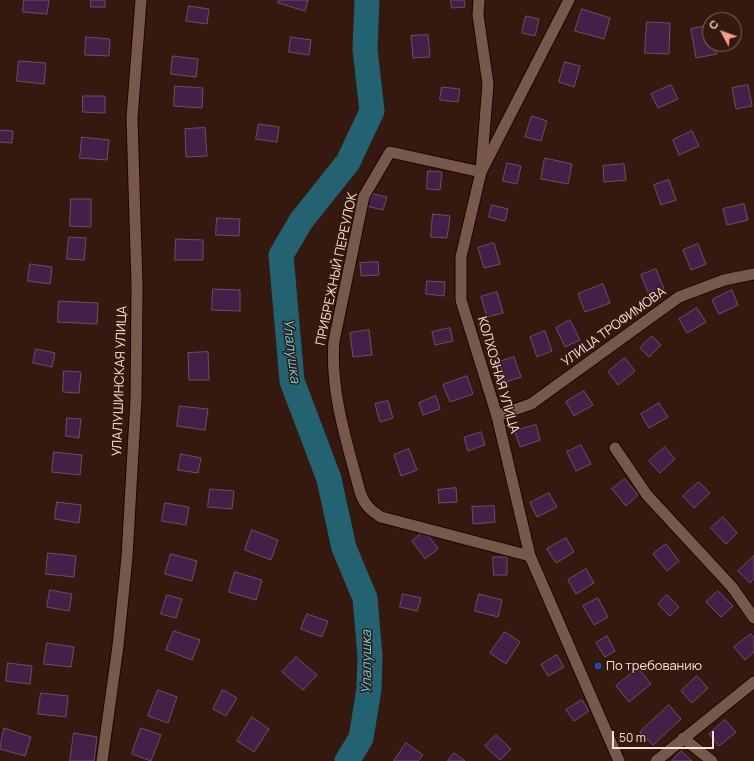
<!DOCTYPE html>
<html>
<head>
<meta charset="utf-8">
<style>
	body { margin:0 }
	#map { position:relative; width:754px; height:761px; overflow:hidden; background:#35190e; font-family:Manrope,sans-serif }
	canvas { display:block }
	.north { position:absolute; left:702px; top:12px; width:40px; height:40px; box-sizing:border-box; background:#35190e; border:1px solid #826960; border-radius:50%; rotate:311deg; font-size:11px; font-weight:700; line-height:16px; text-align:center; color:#f6e2db }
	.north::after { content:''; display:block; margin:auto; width:14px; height:18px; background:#f59d8e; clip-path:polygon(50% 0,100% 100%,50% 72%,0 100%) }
	.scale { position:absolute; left:612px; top:731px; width:102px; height:18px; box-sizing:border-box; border:2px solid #f6e2db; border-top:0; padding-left:5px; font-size:12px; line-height:14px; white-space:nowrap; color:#f6e2db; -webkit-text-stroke:3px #35190e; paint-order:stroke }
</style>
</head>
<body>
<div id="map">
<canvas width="754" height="761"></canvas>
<div class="north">С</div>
<div class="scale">50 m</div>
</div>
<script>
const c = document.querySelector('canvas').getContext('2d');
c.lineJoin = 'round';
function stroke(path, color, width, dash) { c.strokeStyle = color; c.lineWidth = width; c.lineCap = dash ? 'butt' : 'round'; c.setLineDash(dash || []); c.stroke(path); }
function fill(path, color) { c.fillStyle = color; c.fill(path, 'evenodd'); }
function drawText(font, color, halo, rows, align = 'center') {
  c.font = font + ' Manrope,sans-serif'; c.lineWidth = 3; c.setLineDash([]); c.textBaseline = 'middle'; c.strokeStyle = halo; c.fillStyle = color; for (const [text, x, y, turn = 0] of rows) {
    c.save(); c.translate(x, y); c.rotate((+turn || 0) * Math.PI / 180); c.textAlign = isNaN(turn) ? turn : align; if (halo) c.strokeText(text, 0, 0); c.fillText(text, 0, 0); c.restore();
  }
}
stroke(new Path2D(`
	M347 761 361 738 369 689 370 656 365 598 344 548 329 479 292 381 281 255 301 221 348 162 372 111 365 49 367 0`), '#226271', 25);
const building = new Path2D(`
	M24 0H49L47 14 23 12Z
	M91 0H105V7H91Z
	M279 0H308L305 11 278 3Z
	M451 0H464L465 7 452 8Z
	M189 6 209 9 207 24 186 21Z
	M582 9 610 18 604 39 575 31Z
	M526 16 539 19 535 36 522 33Z
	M647 22 670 23 669 54 645 53Z
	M710 25V44H716L717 54 696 58 691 29Z
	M428 35 430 57 413 58 411 36Z
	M86 37 110 39 109 56 85 55Z
	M291 37 311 40 309 55 289 52Z
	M173 56 198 59 196 77 171 74Z
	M19 61 46 63 44 84 17 81Z
	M565 62 580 66 574 87 559 82Z
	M671 85 678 99 658 108 651 94Z
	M748 85 752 106 736 109 732 88Z
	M175 86 203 88 202 108 174 106Z
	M442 87 460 89 458 102 440 100Z
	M83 96H105V113L83 112Z
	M532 116 547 121 541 141 525 137Z
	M259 124 279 127 277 142 256 139Z
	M205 128 207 156 186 157 185 129Z
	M0 130 13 131 12 143 0 142Z
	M692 131 699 146 679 155 673 140Z
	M82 137 109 140 107 160 80 158Z
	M545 158 572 164 568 184 541 179Z
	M507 163 521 166 517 184 503 181Z
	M624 164 626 180 604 182 603 166Z
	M428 171 442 172 440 190 427 189Z
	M669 180 676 200 661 205 654 185Z
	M369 193 387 197 383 210 366 206Z
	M71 199H91V227L70 226Z
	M744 204 748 220 727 225 723 209Z
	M492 205 508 209 505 221 489 217Z
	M433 214 450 216 447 238 431 237Z
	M217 218 240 219 239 236 216 235Z
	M69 237 86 238 84 260 67 259Z
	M176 239 203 240V260H175Z
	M494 243 500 264 484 268 478 248Z
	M698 244 706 264 691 270 683 250Z
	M378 262 379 275 361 276 360 263Z
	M30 264 52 267 50 284 28 281Z
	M656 269 664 289 649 295 641 275Z
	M427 281 445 282 444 296 426 294Z
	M603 284 610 303 585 312 578 294Z
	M213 289 240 290V311L212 310Z
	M732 290 738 305 719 314 712 300Z
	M497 292 503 313 487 317 481 297Z
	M59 301 98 303 97 324 58 322Z
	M697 308 706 322 687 333 679 319Z
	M570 320 580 340 565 347 556 328Z
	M450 328 453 341 435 345 432 332Z
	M369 330 372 355 353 357 350 333Z
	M545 331 552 351 537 357 530 337Z
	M652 336 661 345 649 357 640 348Z
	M36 349 55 353 52 367 33 363Z
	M208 352 209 380H189L188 353Z
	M514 357 521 377 506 382 499 362Z
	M625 358 635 371 618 385 608 372Z
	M64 371 81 372 79 393 63 392Z
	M467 376 473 394 450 402 443 385Z
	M584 391 593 405 574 416 566 402Z
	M436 396 440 409 423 415 419 403Z
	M388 401 393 418 380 422 375 404Z
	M659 403 668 417 649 428 641 414Z
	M180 406 208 409 205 430 177 426Z
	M67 418 81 419 79 438 66 436Z
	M536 425 540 440 520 447 515 431Z
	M481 432 485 445 468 451 464 438Z
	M581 445 591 464 576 471 567 452Z
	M665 447 675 459 660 473 649 461Z
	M409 449 417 470 401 476 394 455Z
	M54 452 82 455 80 475 52 472Z
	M181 454 201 458 198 473 178 470Z
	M625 479 638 495 626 506 612 489Z
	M699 482 710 493 694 508 683 496Z
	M456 488 457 502 439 503 438 490Z
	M210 489 234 491 232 509 208 507Z
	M549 493 557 507 537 517 530 503Z
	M57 502 81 505 79 523 55 519Z
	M165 503 189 507 186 525 162 521Z
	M494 506 495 522 473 524 472 507Z
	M723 517 737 533 726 544 711 528Z
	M252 530 278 540 271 560 245 550Z
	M425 531 438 549 425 559 412 541Z
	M566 538 574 552 556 563 547 549Z
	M666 544 679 561 667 571 653 554Z
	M48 553 76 556 74 577 46 574Z
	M171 554 197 561 192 581 165 574Z
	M754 556V579L750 583 738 571Z
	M493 557H507V575H494Z
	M586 569 594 583 576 594 568 580Z
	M235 572 262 580 256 600 229 592Z
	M50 590 72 594 69 611 47 607Z
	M718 591 733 606 721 617 706 602Z
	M403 594 421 598 417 611 400 607Z
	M479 594 502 600 498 617 475 611Z
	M167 595 182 599 176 618 161 614Z
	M667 595 679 607 670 616 658 604Z
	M598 598 608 617 594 625 583 606Z
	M307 614 328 621 322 637 301 629Z
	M174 631 200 640 192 660 166 650Z
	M505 632 520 642 506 664 490 653Z
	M751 634 754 637V652L745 660 734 647Z
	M607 636 615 651 605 657 596 643Z
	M47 643 74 647 71 667 44 664Z
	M557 655 564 667 548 676 541 665Z
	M296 657 317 675 303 690 282 672Z
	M8 663 32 666 30 684 6 681Z
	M638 668 651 684 629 702 616 686Z
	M697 676 708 688 692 703 681 691Z
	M158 690 177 697 168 723 148 716Z
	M223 690 237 698 226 716 213 709Z
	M41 693 68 696 66 717 38 714Z
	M582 700 589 711 574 721 566 710Z
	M669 705 681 719 653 745 640 732Z
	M252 717 269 729 254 752 237 741Z
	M725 720 736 732 719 746 709 734Z
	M4 728 31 737 25 756 0 749Z
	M141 728 161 735 151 761 132 754Z
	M74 733 97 737 94 761H70Z
	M496 735 511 749 500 760 485 746Z
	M406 743 423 755 418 761H394Z
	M681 751 692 761H672Z
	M454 753 465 761H448Z`);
fill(building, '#451f48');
stroke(building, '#685169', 1);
const minor = new Path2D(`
	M479 0 478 15 488 84 481 172 390 152 364 196 334 341C330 392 347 442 360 492 364 504 370 510 381 517L530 556
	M497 416 531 404 679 297 724 280 754 274
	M615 448 647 495 732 587 754 618
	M683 738 712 761
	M102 761 118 646 127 557 136 399 137 286 132 118 141 0
	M656 761 754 682`);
const tertiary = new Path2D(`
	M569 0 481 172 461 257V300L497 416 530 556 619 761`);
stroke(minor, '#1b0400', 13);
stroke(tertiary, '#1b0400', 13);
stroke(minor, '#78584b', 11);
stroke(tertiary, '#78584b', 11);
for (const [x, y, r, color] of [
	[598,666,4,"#1a4fb4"]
]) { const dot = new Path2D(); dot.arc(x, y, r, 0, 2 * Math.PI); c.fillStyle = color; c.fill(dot); stroke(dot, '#35190e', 1.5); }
drawText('13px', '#f6e2db', '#35190e', [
	["ПРИБРЕЖНЫЙ ПЕРЕУЛОК",337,269,-78],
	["УЛИЦА ТРОФИМОВА",614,327,-36],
	["КОЛХОЗНАЯ УЛИЦА",498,375,74],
	["УЛАЛУШИНСКАЯ УЛИЦА",120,381,-88]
]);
drawText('13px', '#f6e2db', '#35190e', [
	["По требованию",606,666]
], 'left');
drawText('italic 14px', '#5cd6f4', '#35190e', [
	["Улалушка",291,351,83],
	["Улалушка",367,662,-90]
]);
</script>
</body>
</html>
